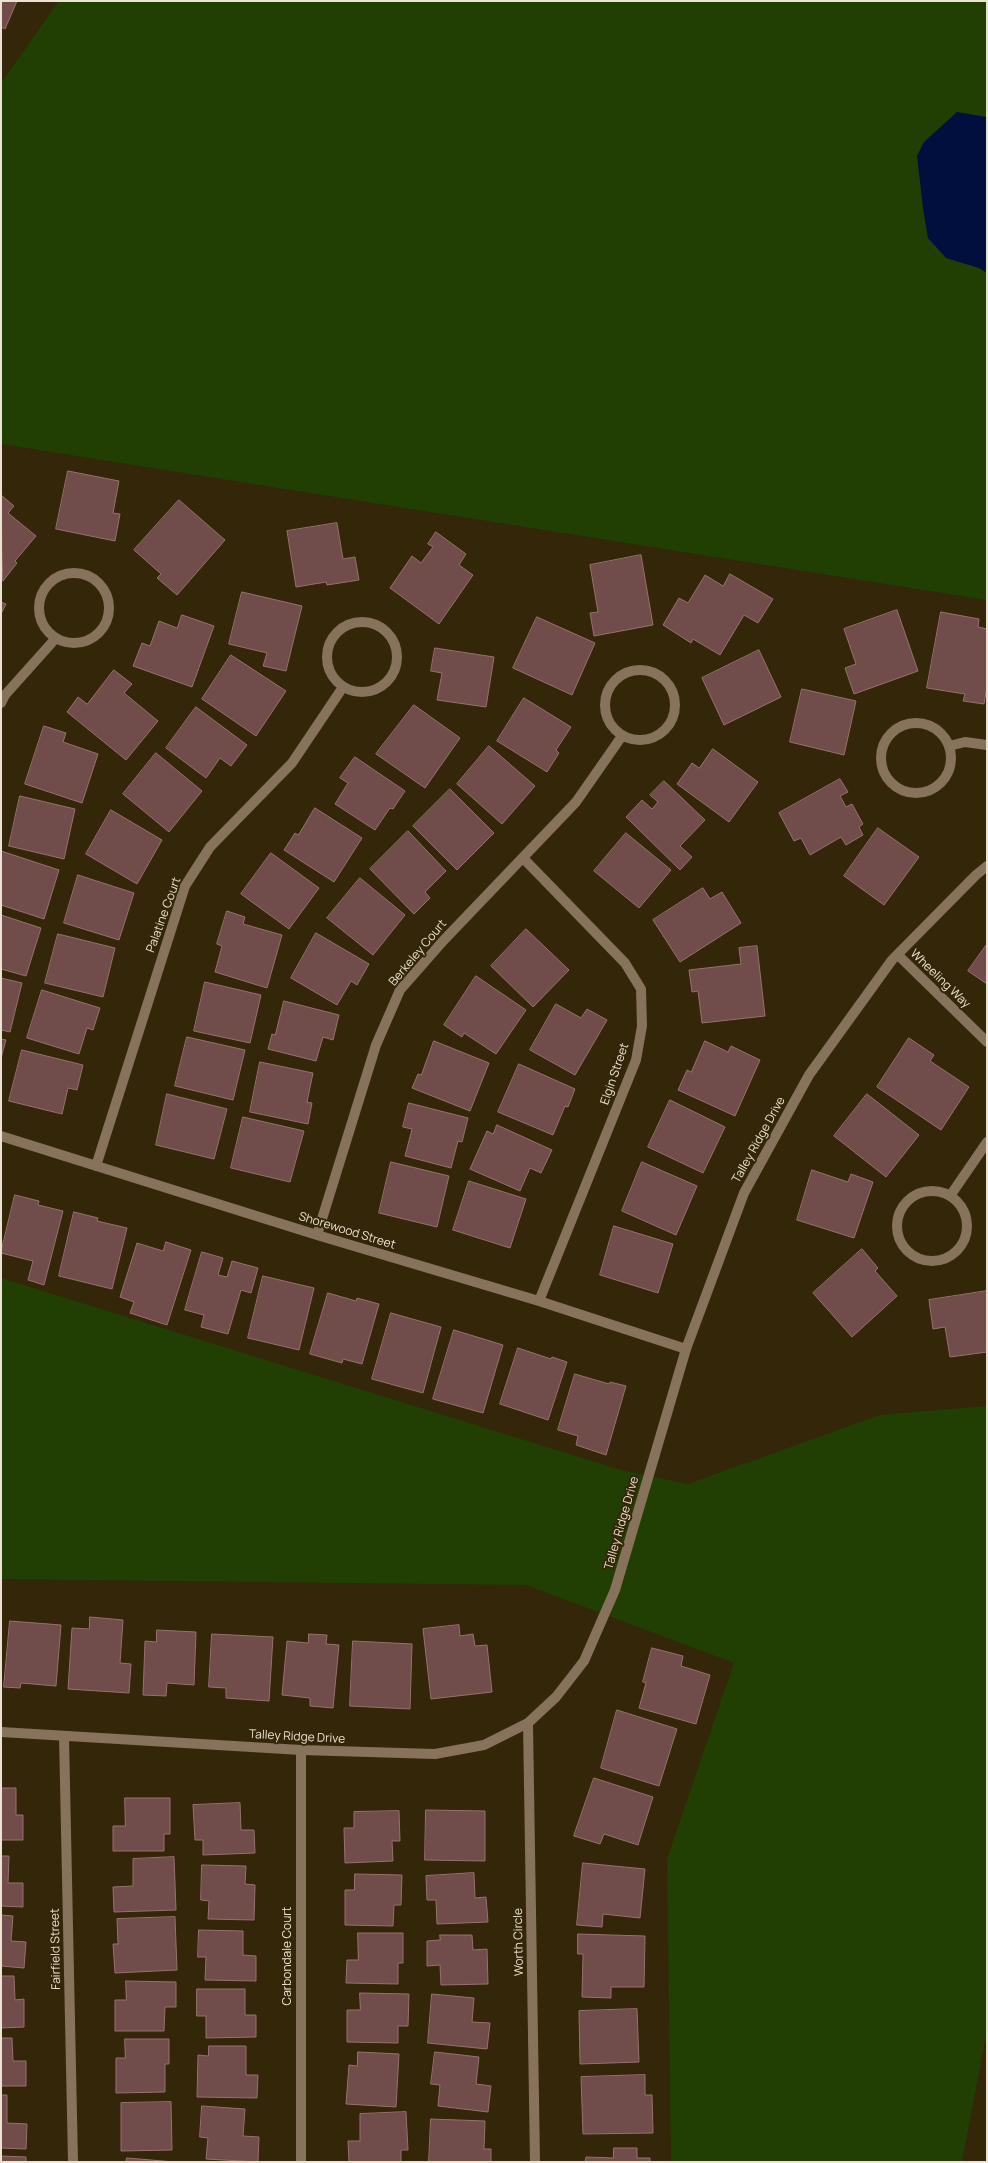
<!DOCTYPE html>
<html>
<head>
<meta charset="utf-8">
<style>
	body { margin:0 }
	#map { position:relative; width:988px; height:2163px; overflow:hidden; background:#342608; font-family:Manrope,sans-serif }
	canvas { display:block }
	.frame { position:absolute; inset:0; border:2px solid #ebe2d1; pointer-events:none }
</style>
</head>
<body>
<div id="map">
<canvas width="988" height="2163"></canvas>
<div class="frame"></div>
</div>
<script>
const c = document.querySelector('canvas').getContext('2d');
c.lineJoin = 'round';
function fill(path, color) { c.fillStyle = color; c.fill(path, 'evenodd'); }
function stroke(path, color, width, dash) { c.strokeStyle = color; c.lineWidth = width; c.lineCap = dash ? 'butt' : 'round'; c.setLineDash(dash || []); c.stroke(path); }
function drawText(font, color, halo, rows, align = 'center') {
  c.font = font + ' Manrope,sans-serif'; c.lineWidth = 4; c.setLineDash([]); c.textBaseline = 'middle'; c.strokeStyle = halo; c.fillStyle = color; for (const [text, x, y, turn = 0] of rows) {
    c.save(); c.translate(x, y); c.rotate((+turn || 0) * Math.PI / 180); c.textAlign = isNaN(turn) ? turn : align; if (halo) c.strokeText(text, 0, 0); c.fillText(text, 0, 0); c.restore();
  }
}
fill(new Path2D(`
	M59 1H987V600L1 444V83Z
	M1 1278 621 1470 688 1484 880 1415 987 1406V2031L962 2162H671L667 1859 734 1663 526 1585 1 1579Z`), '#213f03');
fill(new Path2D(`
	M957 112 987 117V273L979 268 946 258 928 238 923 208 917 156 924 142Z`), '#000f3e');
const building = new Path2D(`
	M1 1H17L5 29 1 27Z
	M68 471 119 481 113 513 120 514 115 541 56 529Z
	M1 495 14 506 8 513 36 536 15 561 17 563 3 581Z
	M179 500 225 540 177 595 157 578 161 574 134 550Z
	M337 523 343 559 355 557 359 580 327 585 326 582 296 587 287 531Z
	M436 532 466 554 459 565 473 575 439 624 390 588 412 556 421 563 433 547 428 544Z
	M641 555 653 625 594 636 590 613 598 612 590 565Z
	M730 574 773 599 758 623 744 615 720 655 693 639 691 643 663 625 679 598 688 603 705 575 723 586Z
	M242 592 302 606 286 671 263 666 267 653 229 644Z
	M1 602 6 604 1 614Z
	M897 610 918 671 854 694 845 668 856 664 844 629Z
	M941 612 979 619 978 627 987 629V687L984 704 963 701 965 694 927 688Z
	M182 615 214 626 192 687 133 666 142 643 150 646 159 621 177 628Z
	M537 617 595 643 572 695 513 668Z
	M435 648 494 657 486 707 437 700 442 673 431 671Z
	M759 650 781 697 724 725 702 678Z
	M231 655 286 691 256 736 202 699Z
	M114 670 132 684 124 693 158 721 126 760 67 712 78 697 87 704Z
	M802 689 856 701 844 755 790 742Z
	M524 698 571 727 556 750 559 753 547 772 497 741Z
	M414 705 460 738 425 788 376 754Z
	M196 707 247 745 231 766 220 758 206 778 166 748Z
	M44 726 66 733 63 742 98 754 82 803 25 784Z
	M489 746 535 786 502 824 457 784Z
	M713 749 758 782 729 822 677 784 692 763 699 768Z
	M156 753 202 791 169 832 123 794Z
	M355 757 405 791 393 809 390 808 375 830 335 804 348 783 340 778Z
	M840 779 848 792 840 796 846 807 852 804 863 824 859 827 863 835 846 845 841 837 810 855 801 838 794 841 779 813Z
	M664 781 705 820 680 846 692 857 680 870 626 817 642 800 652 809 658 802 650 795Z
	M450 789 494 833 457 870 413 826Z
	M20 796 75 809 64 859 9 846Z
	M315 808 362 838 334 882 284 850 295 833 298 835Z
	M111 810 162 840 137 884 86 854Z
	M878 828 919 857 884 905 844 876Z
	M408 831 446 871 425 892 430 898 414 914 370 869Z
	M626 833 671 870 639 908 594 871Z
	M1 851 59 870 44 919 1 905Z
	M271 853 319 888 289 929 241 894Z
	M78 875 134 893 119 940 64 923Z
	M360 878 405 915 373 955 327 918Z
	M703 888 710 899 722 892 741 923 680 962 653 920Z
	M227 911 245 917 243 924 282 935 267 988 215 972 222 946 217 944Z
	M1 915 41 928 26 976 1 969Z
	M526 929 569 970 533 1007 491 966Z
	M316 933 369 964 357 985 351 981 337 1005 291 978Z
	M58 934 115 948 103 997 45 983Z
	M987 944V984L968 971Z
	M757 946 765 1016 702 1023 698 991 692 992 689 970 741 964 739 948Z
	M476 976 526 1010 496 1054 464 1033 462 1037 444 1025Z
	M1 978 22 983 10 1032 1 1030Z
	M205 982 261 995 250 1043 194 1031Z
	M42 990 100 1008 93 1030 87 1028 79 1054 27 1038Z
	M284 1001 339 1015 333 1040 323 1037 316 1061 268 1049 272 1034 275 1035Z
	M556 1004 581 1018 587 1009 607 1020 575 1075 530 1050Z
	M187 1037 245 1050 233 1100 175 1086Z
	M909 1038 934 1055 930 1061 969 1087 941 1130 877 1087Z
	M1 1039 6 1040 1 1058Z
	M434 1041 489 1063 470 1111 412 1088 418 1074 421 1075Z
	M705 1041 728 1052 731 1046 760 1060 735 1116 678 1090 687 1070 691 1072Z
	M22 1050 83 1065 77 1090 68 1088 62 1114 9 1101Z
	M260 1062 313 1073 307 1102 312 1103 308 1124 250 1112Z
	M519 1064 575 1089 568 1107 565 1106 553 1135 498 1112Z
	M167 1094 227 1109 214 1159 156 1145Z
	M867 1094 919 1135 886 1177 834 1136Z
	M670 1100 725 1127 703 1173 648 1147Z
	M409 1103 468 1118 462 1142 458 1141 451 1168 405 1156 412 1129 403 1127Z
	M243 1117 304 1131 290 1182 231 1168Z
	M497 1125 552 1150 541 1173 530 1168 520 1191 470 1169 487 1131 493 1134Z
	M391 1162 449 1176 437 1227 379 1213Z
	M642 1162 697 1186 676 1235 622 1211Z
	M812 1170 848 1182 851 1174 873 1182 854 1238 797 1220Z
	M469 1181 526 1199 510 1248 453 1230Z
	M15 1195 39 1201 38 1205 63 1211 44 1285 28 1280 33 1261 1 1253Z
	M74 1212 98 1218 97 1221 127 1228 112 1289 59 1276Z
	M614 1226 673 1244 658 1293 600 1275Z
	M166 1242 191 1250 167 1325 130 1313 134 1302 120 1297 137 1243 163 1251Z
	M862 1249 878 1268 875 1271 897 1296 852 1337 813 1293Z
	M202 1252 223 1258 218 1275 227 1277 232 1261 258 1268 251 1293 241 1290 228 1334 201 1327 204 1315 185 1310Z
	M263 1276 314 1288 299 1350 248 1338Z
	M987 1291V1352L950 1357 945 1327 933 1329 929 1300Z
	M328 1293 356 1301 357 1298 379 1304 362 1364 343 1359 342 1363 310 1354Z
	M391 1313 441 1327 423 1393 372 1379Z
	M454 1330 503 1345 483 1413 433 1399Z
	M518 1348 551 1359 552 1357 567 1362 548 1420 500 1404Z
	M575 1374 609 1384 610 1382 626 1386 606 1455 576 1445 578 1436 558 1430Z
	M90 1617 123 1620 120 1663 131 1664 129 1693 68 1689 72 1628 89 1629Z
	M10 1621 61 1625 56 1686 21 1683 20 1688 4 1687Z
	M459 1625 460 1636 473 1634 475 1646 487 1645 492 1692 431 1699 423 1629Z
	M157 1630 196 1632 194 1685 167 1683 166 1696 143 1695 145 1641 156 1642Z
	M212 1634 273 1637 269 1701 226 1698V1688L209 1687Z
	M309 1634 327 1635 326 1644 339 1645 333 1708 310 1706V1698L282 1695 287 1641 308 1643Z
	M353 1641 412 1644 410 1709 350 1706Z
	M652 1648 683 1656 681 1666 710 1675 696 1724 639 1708 646 1683 643 1682Z
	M617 1710 677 1729 659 1786 601 1768Z
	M594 1778 653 1797 638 1845 604 1834 600 1844 574 1836Z
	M1 1788H16V1815H23V1840H1Z
	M125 1798H170V1834H164V1851H113V1826H125Z
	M240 1803 241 1830H254L255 1853 203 1855V1840H195L193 1805Z
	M426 1810 485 1811V1861L425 1860Z
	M399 1811 400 1841H392L393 1861 345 1863 344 1828H354V1812Z
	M1 1856H9L8 1883H23V1907L1 1906Z
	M174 1857 176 1910 114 1912 113 1887 133 1886V1859Z
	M583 1863 645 1869 640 1918 603 1914 602 1927 577 1925Z
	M202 1865 246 1866 245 1884 255 1885 254 1920 208 1919 209 1901 201 1900Z
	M474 1873 475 1898 486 1897 488 1922 437 1924 436 1900H427L426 1876Z
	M355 1874 402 1875 401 1905H394L393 1926 345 1925V1890H354Z
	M1 1915 13 1916 11 1941 26 1942 24 1968 1 1966Z
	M175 1917 177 1970 115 1973 113 1944H118L117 1919Z
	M199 1930 243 1931V1955L256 1956V1981L205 1980 206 1957H198Z
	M358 1933H403V1963H398V1984L346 1983 347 1960H358Z
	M578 1934 645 1936 644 1987H611V1998L582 1997 583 1954H578Z
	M440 1935H472L473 1950 487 1949 488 1984 441 1985 440 1965 427 1966V1941L440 1940Z
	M1 1976H14L15 2000 24 1999V2027L1 2028Z
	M126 1981 176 1982V2007H165L164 2031H115V2000H126Z
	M197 1989H245V2015H256V2037L206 2038V2016H197Z
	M360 1993 409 1994 408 2026H398V2043L347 2042V2010H360Z
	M432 1994 474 1998 472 2022 490 2023 487 2049 428 2043Z
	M637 2009 639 2062 580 2064 579 2011Z
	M1 2038H12L13 2061H26V2086H1Z
	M125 2039H169V2064H165V2092L116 2093V2058H125Z
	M209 2046H246V2075H258L257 2098 197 2097 198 2055 208 2056Z
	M358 2052 399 2054 396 2107 346 2104 349 2065 357 2066Z
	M435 2052 479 2057 476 2084 491 2086 488 2112 438 2106 440 2085 431 2084Z
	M645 2075V2095H652L653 2133 583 2134 581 2077Z
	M1 2095H7V2123L27 2124 26 2149 1 2148Z
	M171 2102 172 2150 121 2151V2103Z
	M202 2106 245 2109 243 2136 259 2137 258 2162 206 2159 208 2138 200 2137Z
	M406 2112 408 2150H401V2162H349L348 2141H360V2114Z
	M431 2119 485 2121 484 2149H491V2162H429Z
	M614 2148H637V2158H650V2162H585L586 2157 613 2158Z
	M1 2156 26 2157V2162H1Z
	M127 2158 175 2162H126Z`);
fill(building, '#704d4a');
stroke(building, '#97716e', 1);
stroke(new Path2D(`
	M39 608a35 35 0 1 1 70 0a35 35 0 1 1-70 0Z
	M327 657a35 35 0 1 1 70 0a35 35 0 1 1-70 0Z
	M605 705a35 35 0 1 1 70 0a35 35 0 1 1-70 0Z
	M1 703 5 695 56 638
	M881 758a35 35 0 1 1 70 0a35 35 0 1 1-70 0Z
	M949 746 965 742 987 745
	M523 858 625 963 641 989 642 1026 636 1060 539 1301
	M898 955 987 1042
	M1 1136 317 1235 539 1301 686 1349
	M96 1166 185 886 210 847 292 763 343 687
	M897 1226a35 35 0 1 1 70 0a35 35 0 1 1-70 0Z
	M950 1196 987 1142
	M317 1235 376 1045 400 990 443 941 576 802 622 736
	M528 1723 535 2162
	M64 1736 73 2162
	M301 2162V1750`), '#87725b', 10);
stroke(new Path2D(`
	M1 1732 301 1750 435 1754 484 1745 528 1723 556 1697 584 1661 615 1590 686 1349 744 1193 809 1075 892 960 976 875 987 866`), '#87725b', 10);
drawText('12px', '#ebe2d1', '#342608', [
	["Palatine Court",164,915,-70],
	["Berkeley Court",418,953,-50],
	["Wheeling Way",940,979,44],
	["Elgin Street",615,1074,-71],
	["Talley Ridge Drive",759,1140,-61],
	["Shorewood Street",347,1231,17],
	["Talley Ridge Drive",622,1523,-74],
	["Talley Ridge Drive",297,1737,3],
	["Worth Circle",519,1942,-91],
	["Fairfield Street",56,1949,-91],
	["Carbondale Court",288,1956,-90]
]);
</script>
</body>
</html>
